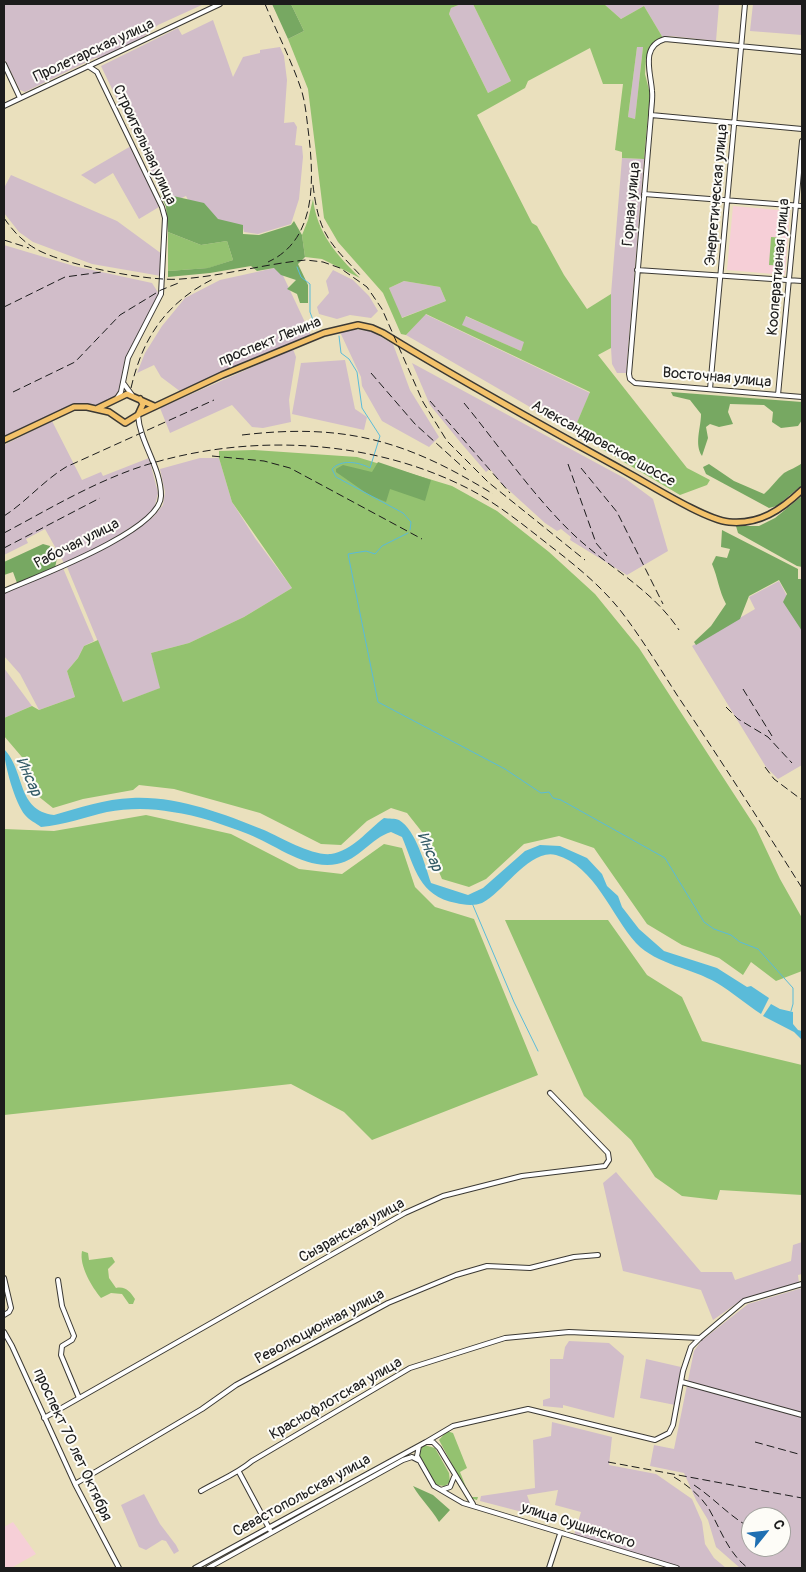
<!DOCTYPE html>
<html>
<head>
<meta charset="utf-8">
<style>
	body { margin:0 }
	#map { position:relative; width:806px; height:1572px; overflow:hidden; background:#eae0bd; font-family:Pangolin,sans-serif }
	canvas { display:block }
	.frame { position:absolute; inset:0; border:5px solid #1c1c1c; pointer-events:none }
	.north { position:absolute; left:741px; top:1507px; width:50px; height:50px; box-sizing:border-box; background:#fdfcf7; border:1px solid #a3a29f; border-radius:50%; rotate:61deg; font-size:14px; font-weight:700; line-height:20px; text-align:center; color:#1c1c1c }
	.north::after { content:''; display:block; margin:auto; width:18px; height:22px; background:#1f6fb2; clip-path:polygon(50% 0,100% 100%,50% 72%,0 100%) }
</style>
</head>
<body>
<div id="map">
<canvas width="806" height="1572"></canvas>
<div class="frame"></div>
<div class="north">С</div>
</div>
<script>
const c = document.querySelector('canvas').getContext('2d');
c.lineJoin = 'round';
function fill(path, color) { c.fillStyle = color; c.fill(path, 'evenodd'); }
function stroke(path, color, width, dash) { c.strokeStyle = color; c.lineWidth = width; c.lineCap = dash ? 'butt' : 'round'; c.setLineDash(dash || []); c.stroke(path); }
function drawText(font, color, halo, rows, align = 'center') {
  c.font = font + ' Pangolin,sans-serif'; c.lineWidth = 4; c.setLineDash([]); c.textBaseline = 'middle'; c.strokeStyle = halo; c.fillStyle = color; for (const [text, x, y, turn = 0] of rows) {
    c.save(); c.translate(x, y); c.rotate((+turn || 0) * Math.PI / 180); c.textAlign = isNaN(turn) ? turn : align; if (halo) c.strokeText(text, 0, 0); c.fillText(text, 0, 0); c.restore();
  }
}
fill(new Path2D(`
	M733 206 790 211 785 275 727 270Z
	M13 1522 36 1554 11 1568H4V1527Z`), '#f6cfd7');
fill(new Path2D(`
	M4 4H204L158 25 137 42 105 57 95 58 25 92 20 90 4 58Z
	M461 4H473L511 81 488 93 449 14 451 8Z
	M604 4H719L716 41 670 36 663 38 644 6 621 19Z
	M753 4H802V35L750 31Z
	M213 20 233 77 243 57 260 53V50L280 47 284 56 287 80 284 123 294 122 297 127 295 145 302 146 303 157 299 199 291 224 258 234 244 232 243 228 195 214 186 196 173 202 168 191H161L101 66 178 28 182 35Z
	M637 47H643L635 119 628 117Z
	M131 146 159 207 139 219 113 173 95 184 81 175Z
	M622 158 644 159 626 373H617L612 364 611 348V294Z
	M11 175 117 221 162 254 161 276 92 264 33 242 19 232 4 213V188Z
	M4 245 74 266 152 283 159 294 157 303 125 359 119 391 113 399 97 405H71L4 437Z
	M279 267 311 335 246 361 181 392 161 377 154 365 137 373 145 353 162 326 185 298 220 280Z
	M333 270 353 280 369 296 378 311 371 318 350 315 337 319 319 314 317 307 329 293 326 281Z
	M404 281 440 287 446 301 401 318 389 288Z
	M425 314 590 393 573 432 406 335Z
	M465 316 525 342 521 351 461 325Z
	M349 329 371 331 393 344 410 390 439 437 429 447 382 421 362 386 361 377 340 332Z
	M293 349 296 357 289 400 291 422 263 428 252 427 232 405 170 433 160 408Z
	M345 360 355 409 367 417 364 430 292 414 301 363Z
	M412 363 626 479 653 499 668 551 627 575 570 540 571 537 561 529 557 531 545 523 501 483 490 469 486 472 461 443 430 405Z
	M52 421 82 480 101 472 103 476 149 458 158 493 154 509 141 521 101 546 64 563 45 529 26 539 28 543 4 555V445Z
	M200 458H219L232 502 255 538 292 588 244 617 189 643 151 653 161 688 123 702 67 567 115 543 153 517 163 505 165 492 160 469Z
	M63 568 94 641 84 646 78 658 67 671 75 697 39 710 20 674 4 656V593Z
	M779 581 802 624V765L778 779 766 767 692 646 755 609 749 597Z
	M4 668 32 706 4 718Z
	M616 1172 701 1272H732L735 1280 791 1261 793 1245 802 1242V1274L798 1275 799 1283 743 1299 713 1320 701 1290 623 1271 603 1183Z
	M802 1288V1568H740L716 1547 708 1520 696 1500 684 1473 650 1466 654 1445 674 1449 694 1351 701 1341 748 1304ZM751 1517H781V1547H751Z
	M569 1341 609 1343 624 1356 614 1418 563 1405V1408L543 1406V1400L550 1398V1359H563L565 1347Z
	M646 1359 681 1367 675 1405 640 1398Z
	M552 1422 612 1437 609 1465 656 1474 692 1499 702 1522 705 1544 714 1558 726 1568 679 1567 574 1535 581 1512 555 1505 558 1490 527 1495 532 1509 530 1514 480 1501 481 1496 535 1488 533 1440 551 1436Z
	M144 1494 160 1524 176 1545 179 1551 174 1554 166 1541 162 1540 146 1550 139 1547 121 1505Z`), '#d1bdc9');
fill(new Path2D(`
	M291 4H461L451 8 449 14 488 93 511 81 473 4H604L621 19 644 6 663 38 655 43 646 57 645 74 650 94 644 159 622 158V152L615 150 623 84H603L590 48 528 81 525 88 477 115 532 223 537 226 564 275 587 309 611 294V348L598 355 687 468 710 480 707 485 680 495 573 432 590 392 426 314 406 335 401 334 383 293 338 242 324 218 308 89 288 39 304 31ZM637 47H643L635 119 628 117ZM404 281 440 287 446 301 402 318 389 288ZM466 316 524 342 521 351 462 325Z
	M313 199C317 233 336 254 360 278L322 259 305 257 302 235 308 220Z
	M168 232 201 245 227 241 233 260 209 268 168 271Z
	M771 237 785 238 783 266 769 265Z
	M254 450 357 457 452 486 497 511 549 552 595 594 639 648 756 828 780 879 802 918V971L776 981 751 962 743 975 719 958 682 945 647 924 594 848 559 836 524 844 486 879 469 887 442 879 422 832 407 813 391 808 367 821 341 845 321 844 260 813 174 789 139 785 133 790 83 799 53 808 38 796 27 763 4 736V718L32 706 39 710 75 697 67 671 78 658 84 646 98 640 123 702 160 688 151 653 189 643 244 617 292 588 232 502 219 458V451Z
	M146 815 231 834 299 869 342 874 384 844 402 848 415 887 435 907 474 919 538 1075 372 1140 344 1112 291 1084 4 1115V829L54 831Z
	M505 920H608L647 975 682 997 702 1041 802 1065V1195L720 1190 717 1200 682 1196 655 1177 631 1140 584 1096Z
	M82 1251 88 1253 89 1260 112 1257 115 1262 108 1269 109 1278 116 1288C126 1286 130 1292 135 1299L133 1304H129L122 1294 111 1293 101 1298C92 1287 79 1266 82 1251Z
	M447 1431 453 1433 467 1468 460 1472 470 1497H478L477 1500 470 1498 439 1440Z
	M424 1445 435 1448 449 1473 450 1482 445 1486 436 1485 420 1457 419 1450Z`), '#94c270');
fill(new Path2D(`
	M272 4H291L304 31 288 39Z
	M160 193 204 203 218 219 243 225V234L259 235 291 225 294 221 302 235 305 257 298 264 308 285V303H300L297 294 287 289 296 280 281 275 274 268 257 271 251 266 210 273 168 277V271L208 268 233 260 227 241 201 245 168 232 166 207Z
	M671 392 802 402V420L798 426 781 428 772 422 773 412 764 405 730 404 728 412 733 424 719 427 710 424 706 427 708 438 702 456C694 444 701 428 701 414L690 400 673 396Z
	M378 462 431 480 425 501 390 489 386 502 369 495 336 472V469L343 465 372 472Z
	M802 463V485L777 506 769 508 706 474 703 467 709 464 734 481 764 494C771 488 777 479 784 473 790 469 796 468 802 463Z
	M802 496V567L797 566 738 533 736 526H759L775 518Z
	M722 530 798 569V579H802V631L783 602 787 594 779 580 749 596 740 619 696 645 694 642 711 626 726 604C719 591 718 578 712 564L716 556 727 558 730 549 721 547Z
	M43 544 50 546 57 558 55 568 17 583 13 572 4 575V562Z
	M413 1486 433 1495 450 1510 439 1522C431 1508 421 1500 413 1486Z`), '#77a862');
fill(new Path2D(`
	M4 749C26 772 16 810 54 815 79 808 105 799 132 798 178 796 221 813 264 830 282 838 312 856 331 854 352 851 368 830 384 818 389 819 395 818 399 820 416 830 425 865 431 883L468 895 483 888 525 851 540 845 560 846 587 858 602 874 607 886 618 896 622 907 639 929 664 951 717 968 747 987 751 986 769 998 761 1014C746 1004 732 992 717 983 692 968 657 965 636 943 611 915 595 866 556 855 530 848 504 892 482 903 475 906 463 905 456 903 419 896 415 868 402 837L391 832C371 838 359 860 337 864 306 870 276 845 248 834 224 825 198 815 172 812 152 808 128 808 107 812 85 817 64 825 41 827 36 823 29 820 25 815 15 803 4 764 4 749Z
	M771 1004 780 1009 793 1012V1024L798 1030 802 1031V1040L794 1032 763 1016Z`), '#5abbd9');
stroke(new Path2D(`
	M297 267 301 277 310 284V312L316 328
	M339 336 341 353 349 359 357 372 362 408 380 436 370 468C359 462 341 459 332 469L336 477 403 513 411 522 410 530
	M408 533 382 546 375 554 366 551 348 554 378 702 505 769 541 793 549 792 553 798 561 800 665 858 704 922 714 929 731 935 740 942 758 949 793 988V1004L791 1011
	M472 903 514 1002 538 1051`), '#5abbd9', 1);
const minor = new Path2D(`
	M802 52 665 39C640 46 651 73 652 91 653 99 651 107 651 115L629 374 630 379 635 383 802 397
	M4 64 20 98
	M88 66 97 72 162 207 165 218 161 294 128 358 121 392 117 398
	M4 106 220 4
	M651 115 802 129
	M644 194 802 206
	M637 270 802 281
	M124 384 132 395
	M710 389 745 4
	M778 395 802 141
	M4 591C33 578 161 531 161 496 161 467 140 443 138 415
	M4 1278 11 1308 9 1312 4 1315
	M58 1280 62 1306 74 1336 72 1340 62 1346 61 1355 79 1398
	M4 1332 12 1346 75 1484 119 1568
	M682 1382 802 1415
	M44 1418 405 1213 443 1196 522 1176 605 1166 609 1160 608 1153 550 1093
	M426 1442 453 1426 528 1409 655 1440 669 1433 673 1425 683 1371 691 1347 700 1338 744 1301 802 1284
	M419 1446 417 1456 434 1486 463 1503 677 1568
	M239 1472 270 1530
	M75 1484 202 1409 236 1385 388 1303 456 1275 487 1266 530 1268 574 1257 598 1255
	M441 1490 450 1487 454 1477
	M201 1491C218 1481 237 1474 252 1461L410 1368 505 1338 569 1332 700 1338
	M195 1568 426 1442H433L439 1448 473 1504
	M208 1568 403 1460 412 1457 418 1460
	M549 1568 560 1534`);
const major = new Path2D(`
	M98 408 127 394 154 406
	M139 414 222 375 324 333 358 325 372 328 383 333C464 383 547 428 630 474 652 486 706 520 729 522 759 525 781 510 802 490
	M4 440 74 407H87L109 412 125 423 138 415 143 404 140 399`);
stroke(minor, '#3b3934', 6);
stroke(major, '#3b3934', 8);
stroke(minor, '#fff', 4);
stroke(major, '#f3c26a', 5);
stroke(new Path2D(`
	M265 4C277 33 292 61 302 92 306 106 307 122 309 137 314 182 316 240 268 262
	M313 185C319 235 329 242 362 277
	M4 218C13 231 22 241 36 249 64 265 150 282 181 279 223 276 264 264 306 260L323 262 340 268 367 287 382 309 423 402 447 441 488 482 585 560
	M4 240 29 248
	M4 307 65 277 102 272
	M371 373 415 424 466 470
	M131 388C143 336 167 302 215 278
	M13 392 75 362 120 315 161 290 181 282
	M430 401 510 493
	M464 403C500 447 533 496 574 535 609 568 652 589 679 630
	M242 435C344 423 406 440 493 494
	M212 456 264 461 290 468 422 539
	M568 464 596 543 607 556
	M581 468 617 512 663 604
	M4 516C26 502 43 481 66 467L214 400
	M4 533C53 507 102 477 156 462 255 434 368 440 461 485 493 500 521 523 549 545 575 565 600 585 620 610 641 637 659 667 677 695 720 759 761 823 802 888
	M4 548 100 498
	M743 689 772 736
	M726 707 738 719 768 737 792 763
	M765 767 774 779 802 800
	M755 1442 802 1455
	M608 1462 802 1498
	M674 1477C687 1485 700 1495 709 1509 721 1530 728 1553 748 1568
	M694 1485C714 1498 730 1517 751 1528
	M781 1542 786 1545`), '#1c1c1c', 1, [8, 4]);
drawText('15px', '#1c1c1c', '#fdfcf7', [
	["Пролетарская улица",94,51,-25],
	["Строительная улица",144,145,65],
	["Энергетическая улица",717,195,-85],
	["Горная улица",632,204,-85],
	["Кооперативная улица",779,267,-85],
	["проспект Ленина",270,342,-22],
	["Восточная улица",717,378,5],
	["Александровское шоссе",603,444,29],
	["Рабочая улица",77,544,-27],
	["Сызранская улица",352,1231,-29],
	["Революционная улица",320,1327,-28],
	["Краснофлотская улица",336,1399,-30],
	["проспект 70 лет Октября",72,1445,65],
	["Севастопольская улица",302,1496,-29],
	["улица Сущинского",578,1526,18]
]);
drawText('italic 16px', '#355c68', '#fdfcf7', [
	["Инсар",28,777,66],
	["Инсар",429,852,67]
]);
</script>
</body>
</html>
